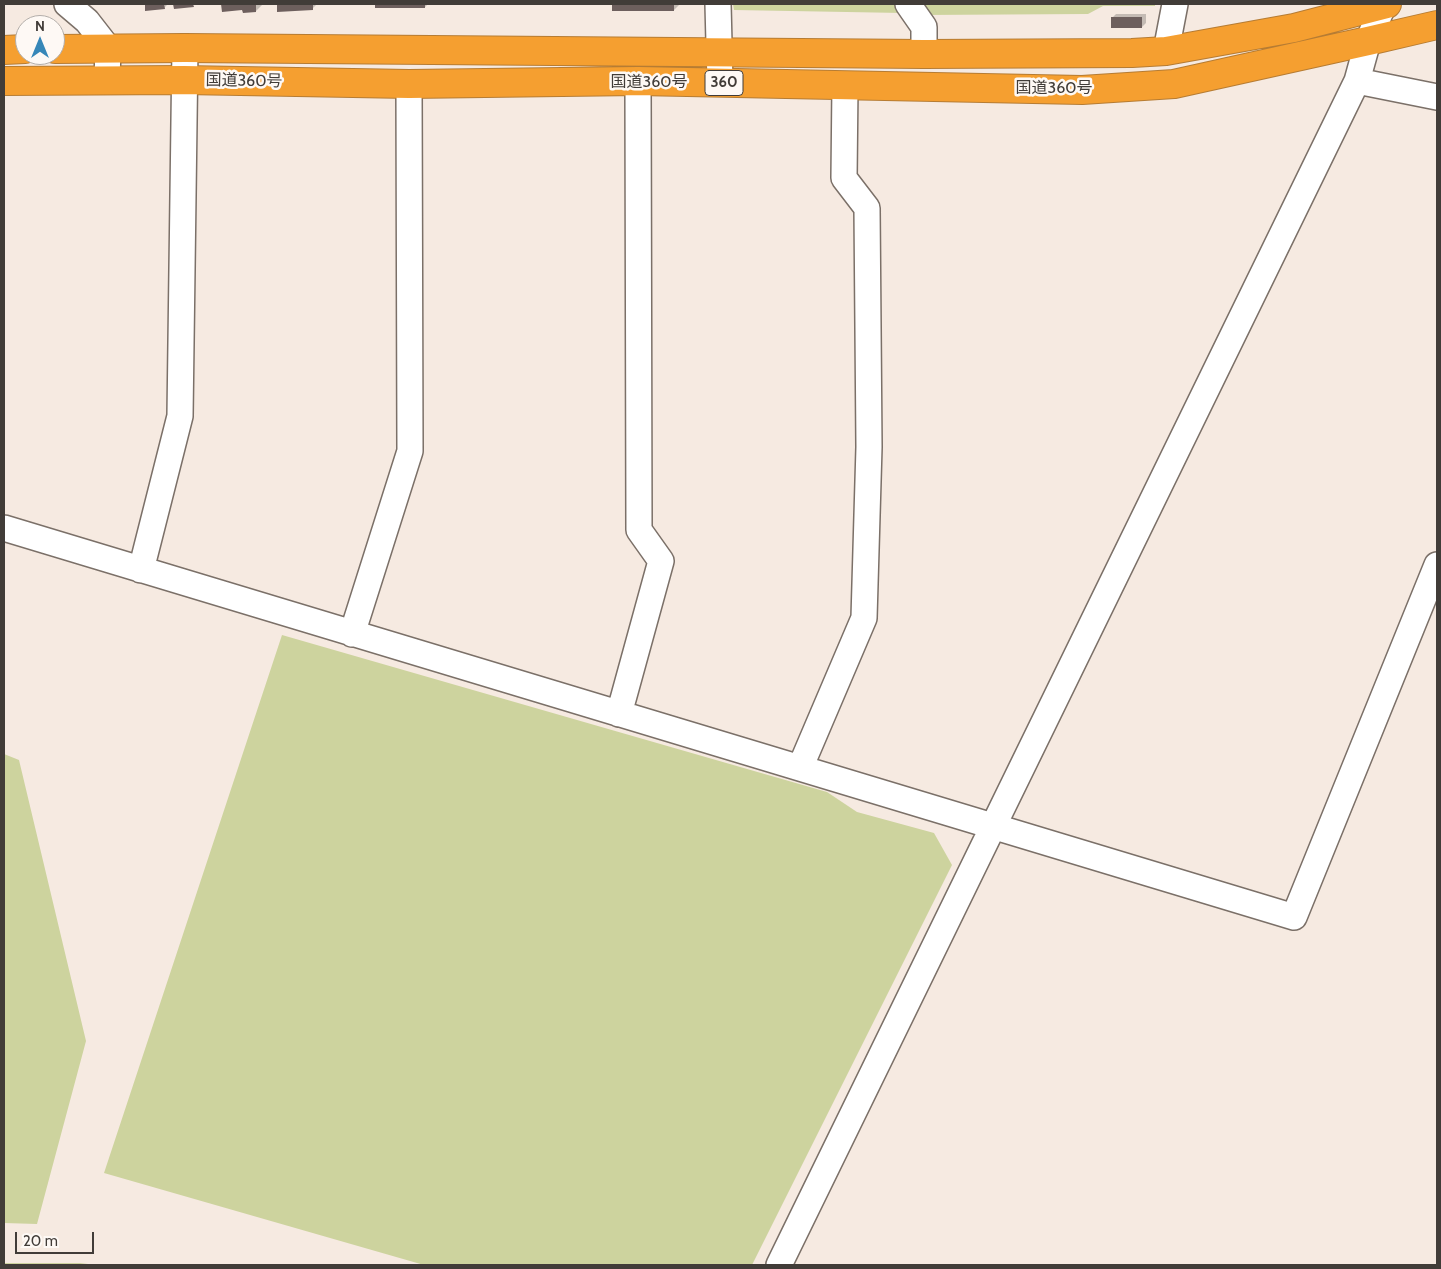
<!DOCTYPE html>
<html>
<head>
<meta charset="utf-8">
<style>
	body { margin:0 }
	#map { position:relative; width:1441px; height:1269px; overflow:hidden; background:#f6eae1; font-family:Cabin,sans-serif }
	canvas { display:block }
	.frame { position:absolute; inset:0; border:5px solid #413c38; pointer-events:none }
	.north { position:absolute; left:15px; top:15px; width:50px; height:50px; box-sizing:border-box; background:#fef9f5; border:1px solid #b2ada9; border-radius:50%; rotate:0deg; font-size:14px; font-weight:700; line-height:20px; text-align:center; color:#413c38 }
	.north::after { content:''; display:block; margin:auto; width:18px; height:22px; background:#3787b8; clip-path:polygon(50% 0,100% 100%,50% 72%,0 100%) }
	.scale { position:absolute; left:15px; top:1232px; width:79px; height:22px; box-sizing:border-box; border:2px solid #413c38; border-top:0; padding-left:6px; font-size:15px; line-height:18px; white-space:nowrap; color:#413c38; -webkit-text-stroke:4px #fef9f5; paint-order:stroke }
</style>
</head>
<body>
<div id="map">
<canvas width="1441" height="1269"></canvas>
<div class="frame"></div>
<div class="north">N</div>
<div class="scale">20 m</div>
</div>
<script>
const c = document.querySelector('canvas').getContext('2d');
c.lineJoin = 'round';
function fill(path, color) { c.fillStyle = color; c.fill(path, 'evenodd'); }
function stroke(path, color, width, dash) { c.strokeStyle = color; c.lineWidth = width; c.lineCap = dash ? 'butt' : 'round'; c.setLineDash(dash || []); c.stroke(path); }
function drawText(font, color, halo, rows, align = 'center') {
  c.font = font + ' Cabin,"Noto Sans JP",sans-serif'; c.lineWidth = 5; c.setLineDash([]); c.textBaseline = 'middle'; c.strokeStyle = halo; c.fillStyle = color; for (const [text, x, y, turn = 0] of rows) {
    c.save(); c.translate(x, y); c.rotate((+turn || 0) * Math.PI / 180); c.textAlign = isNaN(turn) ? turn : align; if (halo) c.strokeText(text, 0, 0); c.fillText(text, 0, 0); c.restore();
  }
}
fill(new Path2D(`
	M733 4H896L903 13 734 10Z
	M915 4H1155V6H1103L1088 14 922 15Z
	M282 635 827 792 857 812 934 833 952 865 752 1265H424L104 1173Z
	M4 754 19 760 86 1041 37 1224 4 1223Z
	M4 1263H80L96 1265H4Z`), '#cdd39e');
fill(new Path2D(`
	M146 4H168L164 8 146 10Z
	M222 4H263L256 11 243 8 223 10Z
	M278 4H316V5L312 9 278 11Z
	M376 4H428L425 7 376 6Z
	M613 4H680L674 10 613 9Z
	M1116 14H1146V23L1142 27 1112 18Z`), '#0003');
fill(new Path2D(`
	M145 4H164L165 9 145 11Z
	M173 4H193L194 7 174 9Z
	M221 4H256V12L243 13 242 10 222 12Z
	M277 4H313V10L277 12Z
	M375 4H425V8H375Z
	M612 4H674V11H612Z
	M1111 17H1142V28H1111Z`), '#6d5f5d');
const minor = new Path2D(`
	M67 4 87 21 108 48 107 80
	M718 4 720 83
	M908 4 924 27V54
	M1166 51 1175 4
	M1357 81 1437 97
	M4 528 1294 917 1437 565
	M141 570 180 416 185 48
	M352 634 410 451 409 84
	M619 714 661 561 639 530 638 81
	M800 768 864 618 869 447 867 208 844 178 845 85
	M779 1265 1357 81 1368 41 1384 4`);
const highway = new Path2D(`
	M55 49 185 48 924 54 1132 53 1166 51 1294 28 1387 4
	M4 50 25 49
	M4 81 184 80 409 84 638 81 1082 90 1174 84 1368 41 1437 25`);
stroke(minor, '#7b7068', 28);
stroke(highway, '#b67c33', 30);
stroke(minor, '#fff', 25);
stroke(highway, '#f59f30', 28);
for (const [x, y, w] of [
	[724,83,38]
]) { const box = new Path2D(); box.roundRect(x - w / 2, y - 12.5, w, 25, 4); c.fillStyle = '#fef9f5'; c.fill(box); stroke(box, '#413c38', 1); }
drawText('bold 15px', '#413c38', null, [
	["360",724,83]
]);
drawText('16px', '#413c38', '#fef9f5', [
	["国道360号",244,81,1],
	["国道360号",649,82],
	["国道360号",1054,88]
]);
</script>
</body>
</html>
